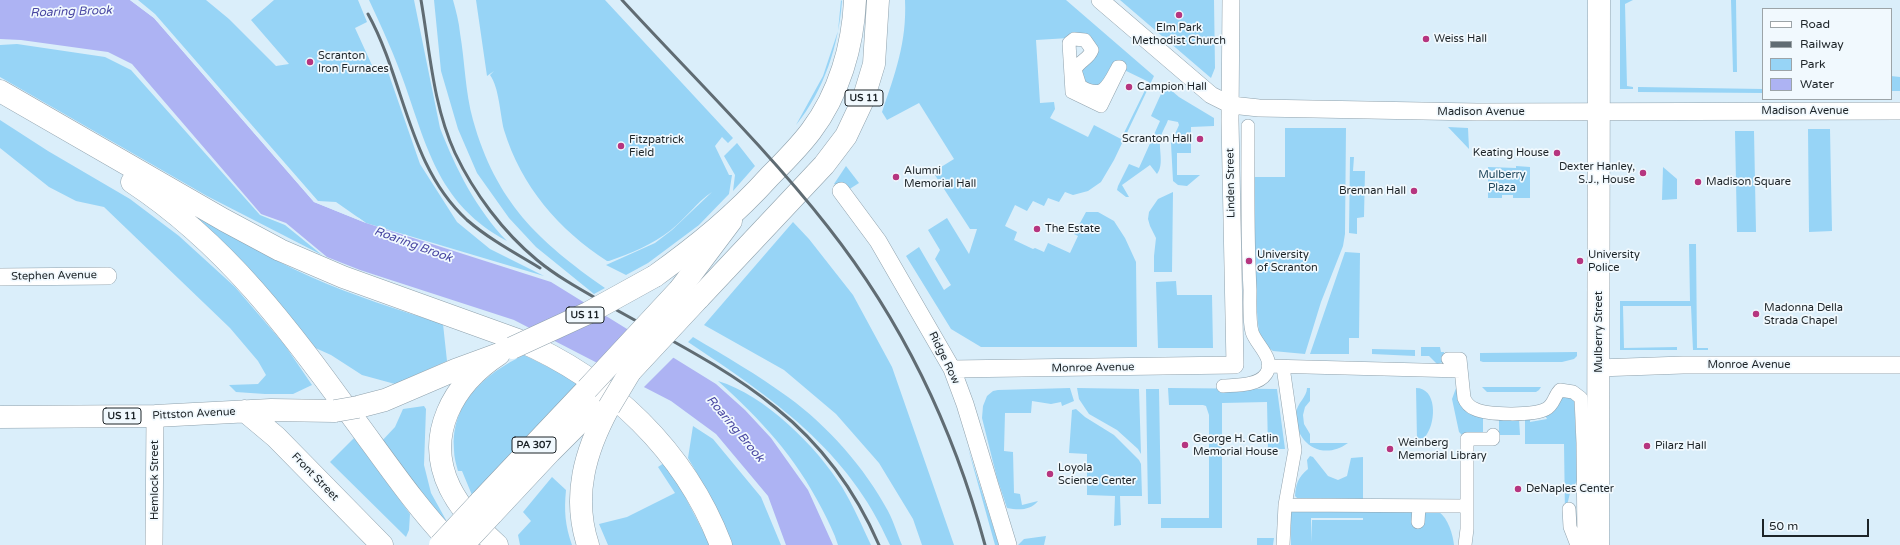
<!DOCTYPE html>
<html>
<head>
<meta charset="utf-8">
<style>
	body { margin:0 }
	#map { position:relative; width:1900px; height:545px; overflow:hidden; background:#daeefa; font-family:"Varela Round",sans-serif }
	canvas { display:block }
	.legend { position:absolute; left:1762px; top:8px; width:130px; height:92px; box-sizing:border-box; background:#f1f9fe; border:1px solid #9ca4a8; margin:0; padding:5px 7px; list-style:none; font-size:12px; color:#1d2428 }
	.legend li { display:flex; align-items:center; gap:8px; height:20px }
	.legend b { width:20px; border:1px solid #9ca4a8 }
	.scale { position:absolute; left:1762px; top:519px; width:107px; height:18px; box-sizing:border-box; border:2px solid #1d2428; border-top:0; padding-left:5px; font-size:12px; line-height:14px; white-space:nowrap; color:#1d2428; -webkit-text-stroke:3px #f1f9fe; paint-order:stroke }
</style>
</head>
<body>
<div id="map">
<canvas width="1900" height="545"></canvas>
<ul class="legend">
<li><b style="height:5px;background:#fff"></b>Road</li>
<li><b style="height:5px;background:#606c73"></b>Railway</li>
<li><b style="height:11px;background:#97d4f6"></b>Park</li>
<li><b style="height:11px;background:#adb3f3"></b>Water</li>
</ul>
<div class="scale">50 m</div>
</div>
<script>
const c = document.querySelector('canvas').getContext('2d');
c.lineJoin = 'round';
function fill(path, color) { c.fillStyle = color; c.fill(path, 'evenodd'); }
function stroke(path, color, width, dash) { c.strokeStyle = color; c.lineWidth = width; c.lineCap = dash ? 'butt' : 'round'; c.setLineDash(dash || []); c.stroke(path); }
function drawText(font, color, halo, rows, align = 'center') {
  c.font = font + ' "Varela Round",sans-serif'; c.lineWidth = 3.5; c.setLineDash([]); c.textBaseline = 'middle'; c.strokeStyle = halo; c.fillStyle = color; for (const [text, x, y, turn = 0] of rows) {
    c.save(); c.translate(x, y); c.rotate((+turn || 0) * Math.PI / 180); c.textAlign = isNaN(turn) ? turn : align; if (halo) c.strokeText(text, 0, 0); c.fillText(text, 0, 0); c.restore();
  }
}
fill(new Path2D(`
	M138 0H206L229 19 276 66 289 64 251 20 274 0H358L367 22 355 28 376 74 387 69 420 164 457 222 490 249 544 276 366 223 336 202 318 201 155 14Z
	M369 0H414L440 128C456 169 476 209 507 241 440 205 428 151 405 85 395 56 382 28 369 0Z
	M434 0H453C456 11 459 22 460 33 465 62 465 91 473 120 496 202 538 241 605 288L594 294 536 247 509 218 477 173 458 129 441 71Z
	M476 0H605L733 138 728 143 722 137 715 146 729 175H732L729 194 699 225 648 263 626 275 606 265 655 243 672 230 712 192C697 202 685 219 671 230 652 245 631 253 609 261H607C559 230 521 186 504 130 500 114 499 87 490 75L494 71 487 76Z
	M841 0 842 1C839 44 824 91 796 125L823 76 838 31Z
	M905 0H1066L1154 76 1114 160 1101 182 1088 191 1073 195 1065 192 1059 202 1048 198 1044 206 1033 201 1027 211 1015 205 1005 226 1017 232 1014 240 1033 249 1035 248 1044 252 1048 243 1070 253 1078 236 1074 234 1086 212H1098L1114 221 1125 238 1136 262 1137 347H981L951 329 906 256 919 247 944 290 951 285 935 259 940 250 928 230 947 218 969 254 977 229H970L933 172 954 159 919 103 887 120 882 112C895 74 907 42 905 0ZM1069 38 1091 52 1077 78 1103 90 1118 67 1149 82 1121 139 1094 125 1088 137 1050 118 1055 109 1054 102 1040 103 1036 40Z
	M1120 0H1214L1215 68 1211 78Z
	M1620 0H1633L1625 4 1627 86 1633 87V89H1620Z
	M1731 0H1736L1737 72H1733Z
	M17 44 105 57 131 70 260 215 285 225 322 255 207 196 0 77V45Z
	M1891 76 1900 77V91H1891Z
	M1165 85 1179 97 1214 118V126L1191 127V153H1177V175H1200L1187 186 1178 185 1173 181 1171 143 1179 125 1178 122 1168 120C1166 126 1161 133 1160 140 1159 151 1164 165 1157 174L1150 165 1122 185 1129 197H1126L1117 190 1118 186 1129 164 1139 168 1160 121 1151 116Z
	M1638 87 1763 89V93L1638 92Z
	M0 120 48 151 130 199 179 236 235 287 284 344 312 385 293 394H265L236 392 229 385 258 384 266 375 258 361 230 328 104 207 76 201 49 187 0 148Z
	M1448 127 1468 128 1469 149Z
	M1285 128H1346L1345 234 1343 246 1321 302 1305 354 1273 351 1269 348 1259 334 1251 246 1252 177H1285Z
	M1808 129H1830L1832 231 1809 232Z
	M1735 131H1754L1756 232H1737Z
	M737 143 755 166 733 191 735 175 724 156Z
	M1350 157H1354L1353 171H1365L1364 217 1357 218V234L1349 233Z
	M846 166 859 183 848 190 834 184Z
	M1516 166 1530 167V198H1513V195H1502V198H1488V167L1516 168Z
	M1663 167 1677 179V199L1662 200Z
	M1173 192 1172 272H1154V256L1156 238 1150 226 1148 219 1149 212 1158 199Z
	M191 212C230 235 270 259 311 277 354 296 399 310 443 324L447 361 395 384 362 375 331 355 311 346 189 215Z
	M793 222 809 239 853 295 892 367 954 545H922L913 519 879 463 836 414 784 370 704 325Z
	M1689 244H1696L1697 348H1708V350H1693L1691 306H1623L1624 348 1677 347V350H1620V301H1690Z
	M1345 252 1360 253 1359 338H1349V354H1310Z
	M1176 281 1177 295H1212L1213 348H1158L1156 282Z
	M693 337C725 356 758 375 788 397 828 426 865 468 888 511 894 522 897 534 902 545H890C848 449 772 398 688 342Z
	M1421 347H1440L1441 352H1444L1443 362 1437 364 1429 356H1421Z
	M1372 349 1415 350V356L1372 354Z
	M1577 352V356L1574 359 1562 362H1483L1480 361V353Z
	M524 355 574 380 581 387 472 495 462 471H458C456 464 454 457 454 450 450 403 486 373 524 355Z
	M718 381C765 395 816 446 842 487 853 505 862 526 871 545H838C834 532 828 521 822 509 795 456 761 420 718 381Z
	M1482 387H1541L1539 390 1536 392H1487Z
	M1070 388 1074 401 1062 406 1061 402 1051 404 1032 401 1031 413H1005L1004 451 1013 452 1014 493 1020 494 1022 505 1038 501C1030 511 1018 510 1007 508L997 478 982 418 983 406 987 396 993 391 998 390Z
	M1077 388 1139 389 1141 454 1138 449 1117 430 1089 414 1079 399Z
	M1168 388 1277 389 1285 449H1268L1267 402 1222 403V528H1161V518H1209V415L1206 406 1203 405H1169Z
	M1307 388H1310V401L1305 407 1303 415 1304 424 1310 434V443H1348C1322 462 1294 443 1296 413 1297 403 1307 397 1307 388Z
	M1416 388C1437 388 1436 421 1427 434 1425 438 1421 439 1417 440Z
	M1456 388H1459L1483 415V434L1462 435 1459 432 1452 399Z
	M1146 389H1159L1161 504H1148Z
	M1562 397H1574L1578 479 1570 493 1565 514 1564 444H1525V420L1530 416V422L1547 419 1545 415Z
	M424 406 426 409 424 465 431 493 446 520 444 522 380 443 395 427 403 409Z
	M1076 409 1085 417 1114 435 1139 460 1141 464 1142 496H1120L1121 525 1114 526 1115 496 1087 495V454L1069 453 1072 410Z
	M1499 416 1519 419 1520 435H1499Z
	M693 426 713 439 761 497 781 545H732L709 494 688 458Z
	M354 438 410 514 409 530 406 537 330 462Z
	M968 448 999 545H995Z
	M1310 456 1313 457 1328 476 1338 480 1347 476 1351 458 1363 457V499L1297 498 1295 496C1296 484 1298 477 1308 469L1307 460Z
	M664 463 678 483 710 545H608L599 524 627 517 675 493 658 467Z
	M552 477 566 490C564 511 565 525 572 545H520L518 535 531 521 523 512Z
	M1293 511 1439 512C1448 518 1453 535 1454 545H1291V513ZM1311 518H1363V520H1312L1311 543Z
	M1046 536 1044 545H1018L1024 539Z
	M1257 538H1274L1273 545H1257Z`), '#97d4f6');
fill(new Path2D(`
	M0 0H130L154 18 314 202 366 223 551 282 716 384 745 410 771 438 808 490 833 545H786L768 496 716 434 671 401 514 320 360 270 327 257 286 223 261 214 132 64 108 52 21 40 0 39Z`), '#adb3f3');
fill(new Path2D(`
	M130 0H134L156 17 315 200 359 218 366 223 314 202 154 18Z
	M634 331 675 356 642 389 601 367Z`), '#daeefa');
const pedestrian = new Path2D(`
	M1074 39 1085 40 1092 50C1089 59 1079 61 1075 70L1080 86C1103 100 1108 86 1118 67H1120L1101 106 1072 92 1069 43Z
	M1448 359H1460L1464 398C1466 403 1470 407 1475 409 1487 415 1533 416 1546 409 1554 405 1554 396 1560 390L1573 392 1581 398 1583 443 1584 545
	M1268 366 1461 371
	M1223 386C1236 385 1258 386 1266 374 1276 359 1256 345 1252 332 1249 321 1250 302 1250 290 1247 235 1248 180 1248 126
	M1285 505 1467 506
	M1569 509 1570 527 1577 545
	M1418 522 1419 506
	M1283 545 1285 505 1295 450 1283 367
	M1465 545 1467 529V439H1493V435`);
const minor = new Path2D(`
	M1100 0 1211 95 1231 105 1259 108 1477 112 1900 111
	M841 191 878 241 952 369 965 404 1008 545
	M0 277 108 276
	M1598 368 1683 365H1900
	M952 369 1235 365 1230 121 1231 0
	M154 545 155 416`);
const primary = new Path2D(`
	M680 289 731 221
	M358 407 385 400 455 370 496 355
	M245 411 276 437 382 545
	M0 417 155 416 271 410 335 411
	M480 502 587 389
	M492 514 550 452 601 401
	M1598 545 1599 0`);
const trunk = new Path2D(`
	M655 276C698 245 735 215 770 176 784 162 799 147 811 131 839 94 853 46 855 0
	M698 299 824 165 846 136 863 100 874 64 878 0`);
const motorway = new Path2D(`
	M0 91 224 220 280 250 343 277 518 340C610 379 685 451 721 545
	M132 182C226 244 289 329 354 419 386 462 416 507 453 545
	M497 545C479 529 461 510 450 488 424 435 453 384 499 354
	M588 545C572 496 585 451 609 407`);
stroke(pedestrian, '#8fa1ac', 14);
stroke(minor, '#8fa1ac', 18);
stroke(primary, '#8fa1ac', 23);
stroke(trunk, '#8fa1ac', 23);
stroke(motorway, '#8fa1ac', 23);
stroke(pedestrian, '#fff', 13);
stroke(minor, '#fff', 17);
stroke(primary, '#fff', 22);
stroke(trunk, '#fff', 22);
stroke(motorway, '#fff', 22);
stroke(new Path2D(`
	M421 0C430 52 433 105 455 153 474 193 503 232 537 260 560 279 587 293 613 308 668 339 727 368 776 408 821 444 856 492 879 545
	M622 0C691 75 765 147 828 227 902 321 954 430 985 545
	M368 14C405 81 408 166 467 220 489 239 515 253 540 268`), '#606c73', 3);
const primaryBridge = new Path2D(`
	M587 389 680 289
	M335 411 358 407
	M440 545 480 502
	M463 545 492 514`);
const trunkBridge = new Path2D(`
	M512 348 588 313 655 276
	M630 372 698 299`);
const motorwayBridge = new Path2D(`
	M609 407 630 372`);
stroke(primaryBridge, '#8fa1ac', 23, []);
stroke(trunkBridge, '#8fa1ac', 23, []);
stroke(motorwayBridge, '#8fa1ac', 23, []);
stroke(primaryBridge, '#fff', 22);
stroke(trunkBridge, '#fff', 22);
stroke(motorwayBridge, '#fff', 22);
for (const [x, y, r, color] of [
	[1179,15,4,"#b6357f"],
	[1426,39,4,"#b6357f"],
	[310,62,4,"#b6357f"],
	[1129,87,4,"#b6357f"],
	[1200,139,4,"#b6357f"],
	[621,146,4,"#b6357f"],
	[1557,153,4,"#b6357f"],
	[1643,173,4,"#b6357f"],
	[896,177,4,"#b6357f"],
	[1698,182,4,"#b6357f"],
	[1414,191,4,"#b6357f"],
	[1037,229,4,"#b6357f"],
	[1249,261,4,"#b6357f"],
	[1580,261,4,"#b6357f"],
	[1756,314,4,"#b6357f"],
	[1185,445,4,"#b6357f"],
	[1647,446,4,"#b6357f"],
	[1390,449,4,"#b6357f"],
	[1050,474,4,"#b6357f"],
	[1518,489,4,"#b6357f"]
]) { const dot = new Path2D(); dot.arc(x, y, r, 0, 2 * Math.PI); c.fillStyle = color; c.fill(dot); stroke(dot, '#f1f9fe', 1.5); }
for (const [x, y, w] of [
	[864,98,38],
	[585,315,38],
	[122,416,38],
	[534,445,44]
]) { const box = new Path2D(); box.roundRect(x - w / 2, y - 8, w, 16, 3); c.fillStyle = '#f1f9fe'; c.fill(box); stroke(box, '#1d2428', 1); }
drawText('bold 10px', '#1d2428', null, [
	["US 11",864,98],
	["US 11",585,315],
	["US 11",122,416],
	["PA 307",534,445]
]);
drawText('11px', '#1d2428', '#f1f9fe', [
	["Elm Park",1179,28,"center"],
	["Methodist Church",1179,41,"center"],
	["Weiss Hall",1434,39],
	["Scranton",318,56],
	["Iron Furnaces",318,69],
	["Campion Hall",1137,87],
	["Scranton Hall",1192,139,"right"],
	["Fitzpatrick",629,140],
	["Field",629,153],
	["Keating House",1549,153,"right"],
	["Dexter Hanley,",1635,167,"right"],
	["S.J., House",1635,180,"right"],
	["Alumni",904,171],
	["Memorial Hall",904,184],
	["Madison Square",1706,182],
	["Brennan Hall",1406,191,"right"],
	["The Estate",1045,229],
	["University",1257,255],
	["of Scranton",1257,268],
	["University",1588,255],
	["Police",1588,268],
	["Madonna Della",1764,308],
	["Strada Chapel",1764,321],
	["George H. Catlin",1193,439],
	["Memorial House",1193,452],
	["Weinberg",1398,443],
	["Memorial Library",1398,456],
	["Pilarz Hall",1655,446],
	["Loyola",1058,468],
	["Science Center",1058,481],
	["DeNaples Center",1526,489]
], 'left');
drawText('11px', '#1d2428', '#f1f9fe', [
	["Madison Avenue",1805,111],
	["Madison Avenue",1481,112],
	["Linden Street",1231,183,-91],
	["Stephen Avenue",54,276,-1],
	["Mulberry Street",1599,332,-90],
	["Ridge Row",944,358,64],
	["Monroe Avenue",1749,365],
	["Monroe Avenue",1093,368,-1],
	["Pittston Avenue",194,414,-3],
	["Front Street",315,477,46],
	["Hemlock Street",155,480,-90]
]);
drawText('11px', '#1f475c', '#f1f9fe', [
	["Mulberry",1502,175],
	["Plaza",1502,188]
]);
drawText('italic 12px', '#4846a2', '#f1f9fe', [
	["Roaring Brook",71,12,-2],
	["Roaring Brook",413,245,20],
	["Roaring Brook",735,429,50]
]);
</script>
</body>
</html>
